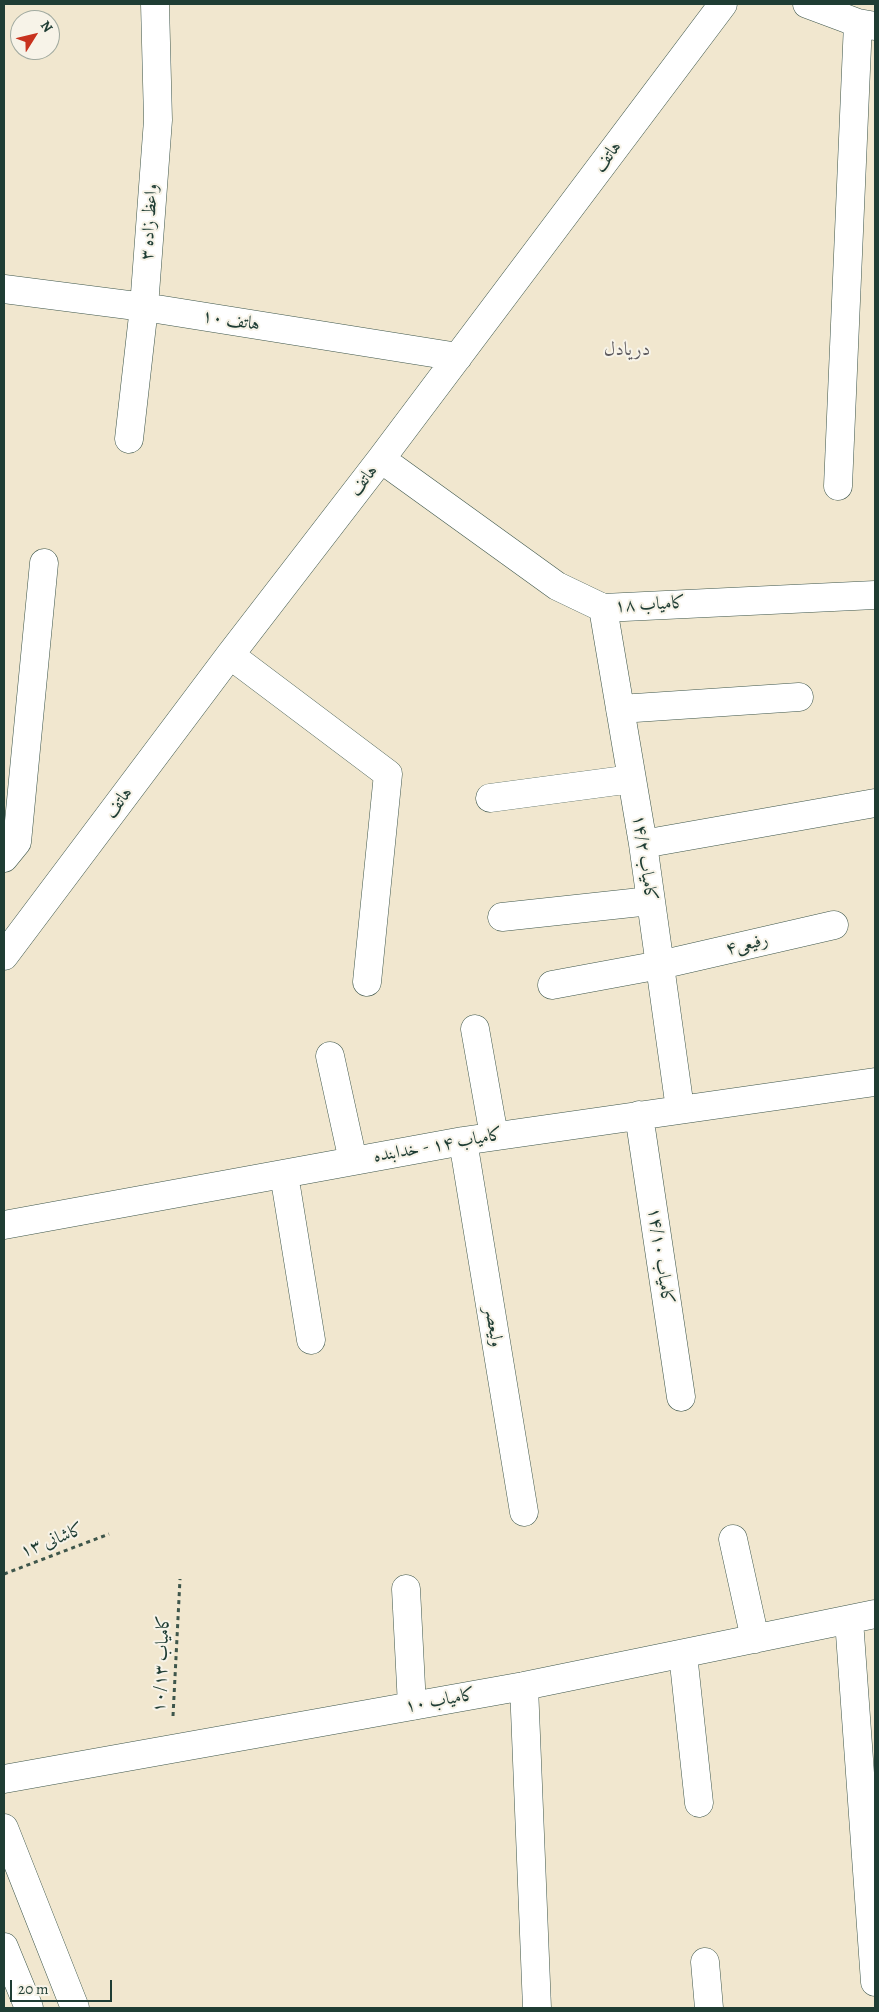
<!DOCTYPE html>
<html>
<head>
<meta charset="utf-8">
<style>
	body { margin:0 }
	#map { position:relative; width:879px; height:2012px; overflow:hidden; background:#f1e7cf; font-family:Alegreya,serif }
	canvas { display:block }
	.frame { position:absolute; inset:0; border:5px solid #1f3d34; pointer-events:none }
	.north { position:absolute; left:10px; top:10px; width:50px; height:50px; box-sizing:border-box; background:#f7f3e8; border:1px solid #a1aaa0; border-radius:50%; rotate:54deg; font-size:14px; font-weight:700; line-height:20px; text-align:center; color:#1f3d34 }
	.north::after { content:''; display:block; margin:auto; width:18px; height:22px; background:#c8321e; clip-path:polygon(50% 0,100% 100%,50% 72%,0 100%) }
	.scale { position:absolute; left:10px; top:1980px; width:102px; height:22px; box-sizing:border-box; border:2px solid #1f3d34; border-top:0; padding-left:6px; font-size:15px; line-height:18px; white-space:nowrap; color:#1f3d34; -webkit-text-stroke:4px #f7f3e8; paint-order:stroke }
</style>
</head>
<body>
<div id="map">
<canvas width="879" height="2012"></canvas>
<div class="frame"></div>
<div class="north">N</div>
<div class="scale">20 m</div>
</div>
<script>
const c = document.querySelector('canvas').getContext('2d');
c.lineJoin = 'round';
function stroke(path, color, width, dash) { c.strokeStyle = color; c.lineWidth = width; c.lineCap = dash ? 'butt' : 'round'; c.setLineDash(dash || []); c.stroke(path); }
function drawText(font, color, halo, rows, align = 'center') {
  c.font = font + ' Alegreya,Amiri,serif'; c.lineWidth = 4; c.setLineDash([]); c.textBaseline = 'middle'; c.strokeStyle = halo; c.fillStyle = color; for (const [text, x, y, turn = 0] of rows) {
    c.save(); c.translate(x, y); c.rotate((+turn || 0) * Math.PI / 180); c.textAlign = isNaN(turn) ? turn : align; if (halo) c.strokeText(text, 0, 0); c.fillText(text, 0, 0); c.restore();
  }
}
const minor = new Path2D(`
	M807 4 858 23 875 26
	M4 289 144 307 458 357
	M129 439 144 307 158 120 155 4
	M381 459 557 586 603 608 875 595
	M838 486 858 23
	M603 608 643 844 680 1109
	M230 655 388 774 367 982
	M620 709 799 697
	M490 798 632 779
	M643 844 875 803
	M4 858 17 842 44 563
	M502 917 650 901
	M4 956 230 655 381 459 723 4
	M552 985 660 965 834 925
	M475 1029 494 1136
	M330 1056 353 1161
	M639 1115 681 1397
	M463 1141 524 1512
	M284 1174 311 1340
	M4 1225 463 1141 875 1082
	M733 1539 755 1639
	M406 1589 412 1706
	M849 1620 875 1982
	M683 1654 699 1803
	M524 1686 537 2008
	M4 1779 524 1686 875 1614
	M705 1962 709 2008`);
const major = new Path2D(`
	M4 1828 75 2008
	M4 1947 29 2008`);
stroke(minor, '#3e564b', 29);
stroke(major, '#3e564b', 29);
stroke(new Path2D(`
	M4 1574 109 1534
	M173 1716 180 1579`), '#3e564b', 3, [4, 4]);
stroke(minor, '#fff', 28);
stroke(major, '#fff', 28);
drawText('18px', '#1f3d34', '#f7f3e8', [
	["هاتف",608,157,-53],
	["واعظ زاده ۳",150,222,-86],
	["هاتف ۱۰",231,321,9],
	["هاتف",364,481,-52],
	["کامیاب ۱۸",650,605,-3],
	["هاتف",119,803,-53],
	["کامیاب ۱۴/۲",644,858,82],
	["رفیعی۴",747,945,-13],
	["کامیاب ۱۴ - خدابنده",438,1146,-10],
	["کامیاب ۱۴/۱۰",660,1256,82],
	["ولیعصر",493,1327,81],
	["کاشانی ۱۳",52,1541,-21],
	["کامیاب ۱۰/۱۳",162,1664,-87],
	["کامیاب ۱۰",440,1701,-10]
]);
drawText('19px', '#5e5b5f', '#f7f3e8', [
	["دریادل",627,350]
]);
</script>
</body>
</html>
